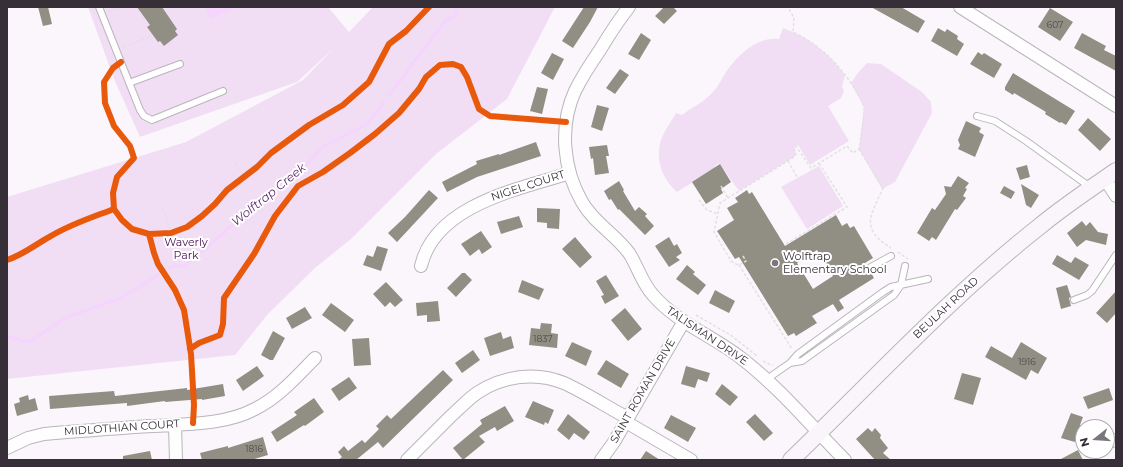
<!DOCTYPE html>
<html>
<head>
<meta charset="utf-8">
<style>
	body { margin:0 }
	#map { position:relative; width:1123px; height:467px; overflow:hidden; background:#fbf6fc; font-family:Montserrat,sans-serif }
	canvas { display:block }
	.frame { position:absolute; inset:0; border:8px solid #362f38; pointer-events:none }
	.north { position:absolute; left:1075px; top:419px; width:40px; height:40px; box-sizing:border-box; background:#fff; border:1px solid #afacaf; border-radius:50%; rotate:253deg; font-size:11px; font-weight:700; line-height:16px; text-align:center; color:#362f38 }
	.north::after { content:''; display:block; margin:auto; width:14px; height:18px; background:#7b757d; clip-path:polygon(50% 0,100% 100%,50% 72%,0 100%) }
</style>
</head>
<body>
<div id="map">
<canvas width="1123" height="467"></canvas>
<div class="frame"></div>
<div class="north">N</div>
</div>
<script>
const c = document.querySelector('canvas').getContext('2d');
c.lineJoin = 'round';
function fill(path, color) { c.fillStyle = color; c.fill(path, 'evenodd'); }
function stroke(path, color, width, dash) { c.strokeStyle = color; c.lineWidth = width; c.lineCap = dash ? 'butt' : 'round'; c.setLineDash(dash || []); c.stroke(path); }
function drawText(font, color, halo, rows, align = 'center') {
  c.font = font + ' Montserrat,sans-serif'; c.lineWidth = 4; c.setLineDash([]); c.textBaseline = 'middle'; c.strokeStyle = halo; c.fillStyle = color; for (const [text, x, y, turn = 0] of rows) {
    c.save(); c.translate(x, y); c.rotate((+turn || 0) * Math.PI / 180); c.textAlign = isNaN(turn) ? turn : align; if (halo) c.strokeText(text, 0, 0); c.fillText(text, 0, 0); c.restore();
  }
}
fill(new Path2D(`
	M88 7H328L349 32 373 7H555L507 99 436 154 351 239 315 268 267 315 235 355 7 379V197L186 142 303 80 333 49 297 82 140 137 114 79Z
	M783 28C809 37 828 53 845 75L842 87 844 91 841 98 828 106 849 141 810 165 798 145 794 148 796 154 794 157 739 191 719 163 714 167 718 173 709 172 677 192C662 179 655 159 661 140 664 131 671 122 676 113L682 115C691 108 702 103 710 95 717 89 721 80 726 72 737 56 757 36 779 39Z
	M867 63 881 64 922 92 931 102 932 113 895 182 882 189 859 149 864 107 851 83 857 74Z
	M819 166 843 206 807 229 781 187Z`), '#f1def5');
fill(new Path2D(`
	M208 7H230L231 10 210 19 206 8Z`), '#f5d4fd');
stroke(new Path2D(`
	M389 95 445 21 456 15V7
	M169 268 172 266H185L252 208 302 170 323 147 367 124 384 102
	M7 336 29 342 67 317 121 298 158 275`), '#f5d4fd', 3);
fill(new Path2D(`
	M38 7H48L52 24 43 26Z
	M137 7H162L177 29 175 31 178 35 164 46 160 41 158 42 147 27 150 25Z
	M584 7H598L590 22 573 48 562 41Z
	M664 7H673L677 11 664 24 655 16Z
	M871 7H901L925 21 918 33Z
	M1050 8 1073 22 1060 41 1038 27Z
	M938 28 945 32 947 29 958 36 957 39 964 44 957 56 931 41Z
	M641 33 651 40 639 60 628 54Z
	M1082 33 1106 46 1104 50 1116 56V71L1074 48Z
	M978 52 982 55 984 53 1002 64 994 78 970 64Z
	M552 53 564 59 553 80 541 73Z
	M620 69 629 75 615 94 606 88Z
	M1013 73 1075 111 1066 125 1061 122 1060 123 1045 114 1046 112 1014 93 1013 95 1005 90V87Z
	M537 87 548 89 542 114 530 111Z
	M597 105 609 108 602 131 591 127Z
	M1088 118 1111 139 1100 151 1078 130Z
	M966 121 981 128 979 132 984 135 975 157 958 149 960 145 958 140Z
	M536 142 541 156 477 177 447 192 442 182 477 164 476 161 499 154V155Z
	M607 145 609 156H606L609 173 595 175 593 158 591 159 589 147Z
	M720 164 731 182 721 189 723 193 706 204 692 182Z
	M1027 165 1030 177 1020 180 1016 168Z
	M958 176 969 183 965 188 967 189 963 196 966 198 957 210 955 209 936 240 932 237 929 241 917 233 932 208 935 210 946 194 944 186 951 187Z
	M619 181 624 190 623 191 635 211 639 207 647 214 645 216 654 226 645 235 619 209 618 210 611 199 609 200 604 191Z
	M1021 184 1039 195 1031 208 1026 205Z
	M1004 186 1015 192 1011 199 1000 193Z
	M429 190 438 198 397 242 388 233 405 217Z
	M747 190 749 194 752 192 785 246 836 215 842 226 847 223 850 228 854 226 873 258 865 263 867 269 870 271 874 278 839 300 844 308 838 312 833 304 812 316 817 323 796 336 794 333 788 336 739 257 735 259 717 231 734 220 727 208 738 202 735 198ZM817 250 833 276 813 289 797 263Z
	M537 208 560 209 559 229 547 228V223L537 222Z
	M519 216 523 227 501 234 497 222Z
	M1082 221 1086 226 1090 222 1098 232 1108 234 1106 245 1086 240 1077 247 1067 233Z
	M481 231 492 247 482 254 479 249 470 256 461 244Z
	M575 237 592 257 580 268 562 249Z
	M669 237 674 246 677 244 682 253 676 257 680 260 669 267 655 246Z
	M377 246 388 249 381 271 363 265 367 255 373 257Z
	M1057 255 1071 263 1075 257 1089 265 1079 280 1052 264Z
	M687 265 695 272 693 274 706 285 698 295 676 279Z
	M462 273H465L472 280 456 297 447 288Z
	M606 275 619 296 605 304 601 296 604 295 596 281Z
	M522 280 544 289 539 300 518 292Z
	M386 282 403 300 395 307 390 302 385 307 373 294Z
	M1067 285 1071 297 1069 298 1071 306 1061 309 1056 288Z
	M715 290 735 301 729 313 709 303Z
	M1116 291V313L1107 323 1096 313Z
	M438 301 440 321 427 322V315L417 316 416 303Z
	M331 303 354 320 345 332 322 315Z
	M305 307 312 318 292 329 286 318Z
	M625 308 642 329 628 341 611 320Z
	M541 323 552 324 551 333 558 334 557 348 529 345 531 328 540 329Z
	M273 331 285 338 273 360H270L261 355Z
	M501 332 503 339 511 336 514 348 490 356 484 338Z
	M369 338 371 365 354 366 352 339Z
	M572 342 592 351 586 366 565 356Z
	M1021 342 1047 358 1038 374 1031 370 1026 380 985 357 991 346 1012 358Z
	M473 350 480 360 462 373 455 363Z
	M606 360 629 374 621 388 597 374Z
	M257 366 264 376 243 391 236 380Z
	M686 366 710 373 707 382 698 379 695 388 681 384Z
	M443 370 453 380 383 448 378 442 356 460H338L342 457 338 452 344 446 348 451 362 440 365 443 379 429 376 426 387 415 391 419Z
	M962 373 981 378 973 405 954 399Z
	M349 377 357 388 339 401 331 389Z
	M223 384 225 396 202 400V399L165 402V401L127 406V403L50 409 49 396 114 391 115 396 187 388V390Z
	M722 384 738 397 730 406 715 394Z
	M1109 388 1113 400 1088 409 1083 397Z
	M28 395 29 400 35 398 38 410 17 416 14 404 20 402 19 398Z
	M314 398 324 412 305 426 304 425 277 442 271 432 297 415 294 412Z
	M533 401 554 410 548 424 545 422 544 425 525 417Z
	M505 406 514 421 497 431 495 427 479 436 485 442 463 460 453 448 482 424 480 420Z
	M1071 413 1083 417 1080 425 1081 426 1075 442 1061 438Z
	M568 414 590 432 584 440 574 433 569 440 557 430Z
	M755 414 773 433 764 441 746 422Z
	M671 415 696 428 688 442 664 428Z
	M868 428 872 432 875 428 881 435 880 438 888 448 883 453 891 460H875L856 439Z
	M263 437 268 455 251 460H202L200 453 228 446V448Z
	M1078 450 1083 460H1059Z
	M150 451 152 460H123V456Z
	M646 451 660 460H640Z`), '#918f83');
const service = new Path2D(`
	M99 7 140 110 144 116 152 120 223 91
	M129 83 180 64
	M977 116 995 121 1026 141 1090 187
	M871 267 891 256
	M1074 300 1087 295 1092 291 1116 255
	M790 363 802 361 894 295 901 285 905 266
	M767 379 790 363 798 354 883 292 891 287 928 279`);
const minor = new Path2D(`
	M629 7C618 21 609 35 600 50 591 63 582 77 575 91 559 126 563 169 582 202 594 223 615 234 629 253 638 267 642 283 653 295 677 323 713 336 741 358 779 387 811 426 845 460
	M960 7 1116 106
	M1105 179 1116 196
	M421 266C435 205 519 189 570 173
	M626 422 691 460
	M175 425 176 460
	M1112 441 1116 440
	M7 448 28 438 44 434C80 431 117 428 153 426 187 424 225 425 255 409 279 397 296 377 315 358
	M407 460C421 446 435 432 450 417 459 409 467 400 477 393 502 376 536 371 564 383 586 393 607 407 628 418
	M601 460 614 442 684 321`);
const secondary = new Path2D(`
	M791 460C873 381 950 297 1040 226 1064 206 1090 189 1116 171`);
stroke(service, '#bab5bb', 8);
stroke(minor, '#bab5bb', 14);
stroke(secondary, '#bab5bb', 18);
stroke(new Path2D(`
	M109 11 122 7
	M123 47 151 36
	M859 149 883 188C871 216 859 228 891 248
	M788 161 797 177
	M236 163 244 176
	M721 186 728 198
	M699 200 707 210 718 214
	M163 208 171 233
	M786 244 847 207 819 163
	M898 252 908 259
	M743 256 746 261 739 265 736 264 731 261 714 232 720 203 794 157 796 154 794 148 796 146 811 168 847 146 853 153 859 149 860 145C861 134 864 121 864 109 864 103 858 95 855 89 838 63 821 46 793 32L794 18 788 7
	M739 265 792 349
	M696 315 732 336 757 356
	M763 361 769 364 773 365`), '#e2e0e2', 1.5, [3, 2]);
stroke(service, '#fefeff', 6);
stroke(minor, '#fefeff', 12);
stroke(secondary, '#f9f5fa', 16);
stroke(new Path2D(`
	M114 209 113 193 117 177 134 158 130 146 114 126 105 103 104 82 113 68 121 62
	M149 234 154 253 158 264 175 290 184 310 191 354 194 405 193 423
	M7 260C23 255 36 244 51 236 71 224 93 217 114 209L122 220 132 229 149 234 171 233 187 227 202 216 215 204 227 190 257 167 271 153 309 125 343 105 369 82 389 44 406 31 429 7
	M190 349 199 343 220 335 223 324 224 298 254 254 275 216 298 186 323 172 350 153 375 134 399 113 419 89 426 77 440 65 453 64 461 67 467 77 479 109 490 116 566 122`), '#e8590c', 6);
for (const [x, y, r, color] of [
	[775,263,4,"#7b757d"]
]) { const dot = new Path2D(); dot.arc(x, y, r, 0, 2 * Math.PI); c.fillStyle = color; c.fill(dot); stroke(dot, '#fff', 1.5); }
drawText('9px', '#4d474b', null, [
	["607",1055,25],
	["1837",543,339],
	["1916",1027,362],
	["1816",254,449]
]);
drawText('11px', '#362f38', '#fff', [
	["NIGEL COURT",528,186,-18],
	["BEULAH ROAD",946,308,-43],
	["TALISMAN DRIVE",707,336,34],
	["SAINT ROMAN DRIVE",643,391,-60],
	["MIDLOTHIAN COURT",122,428,-4]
]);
drawText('11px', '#460f51', '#fff', [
	["Waverly",186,243],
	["Park",186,256]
]);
drawText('11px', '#362f38', '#fff', [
	["Wolftrap",783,257],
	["Elementary School",783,270]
], 'left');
drawText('italic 12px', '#612b6d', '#fff', [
	["Wolftrap Creek",269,195,-39]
]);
</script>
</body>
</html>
